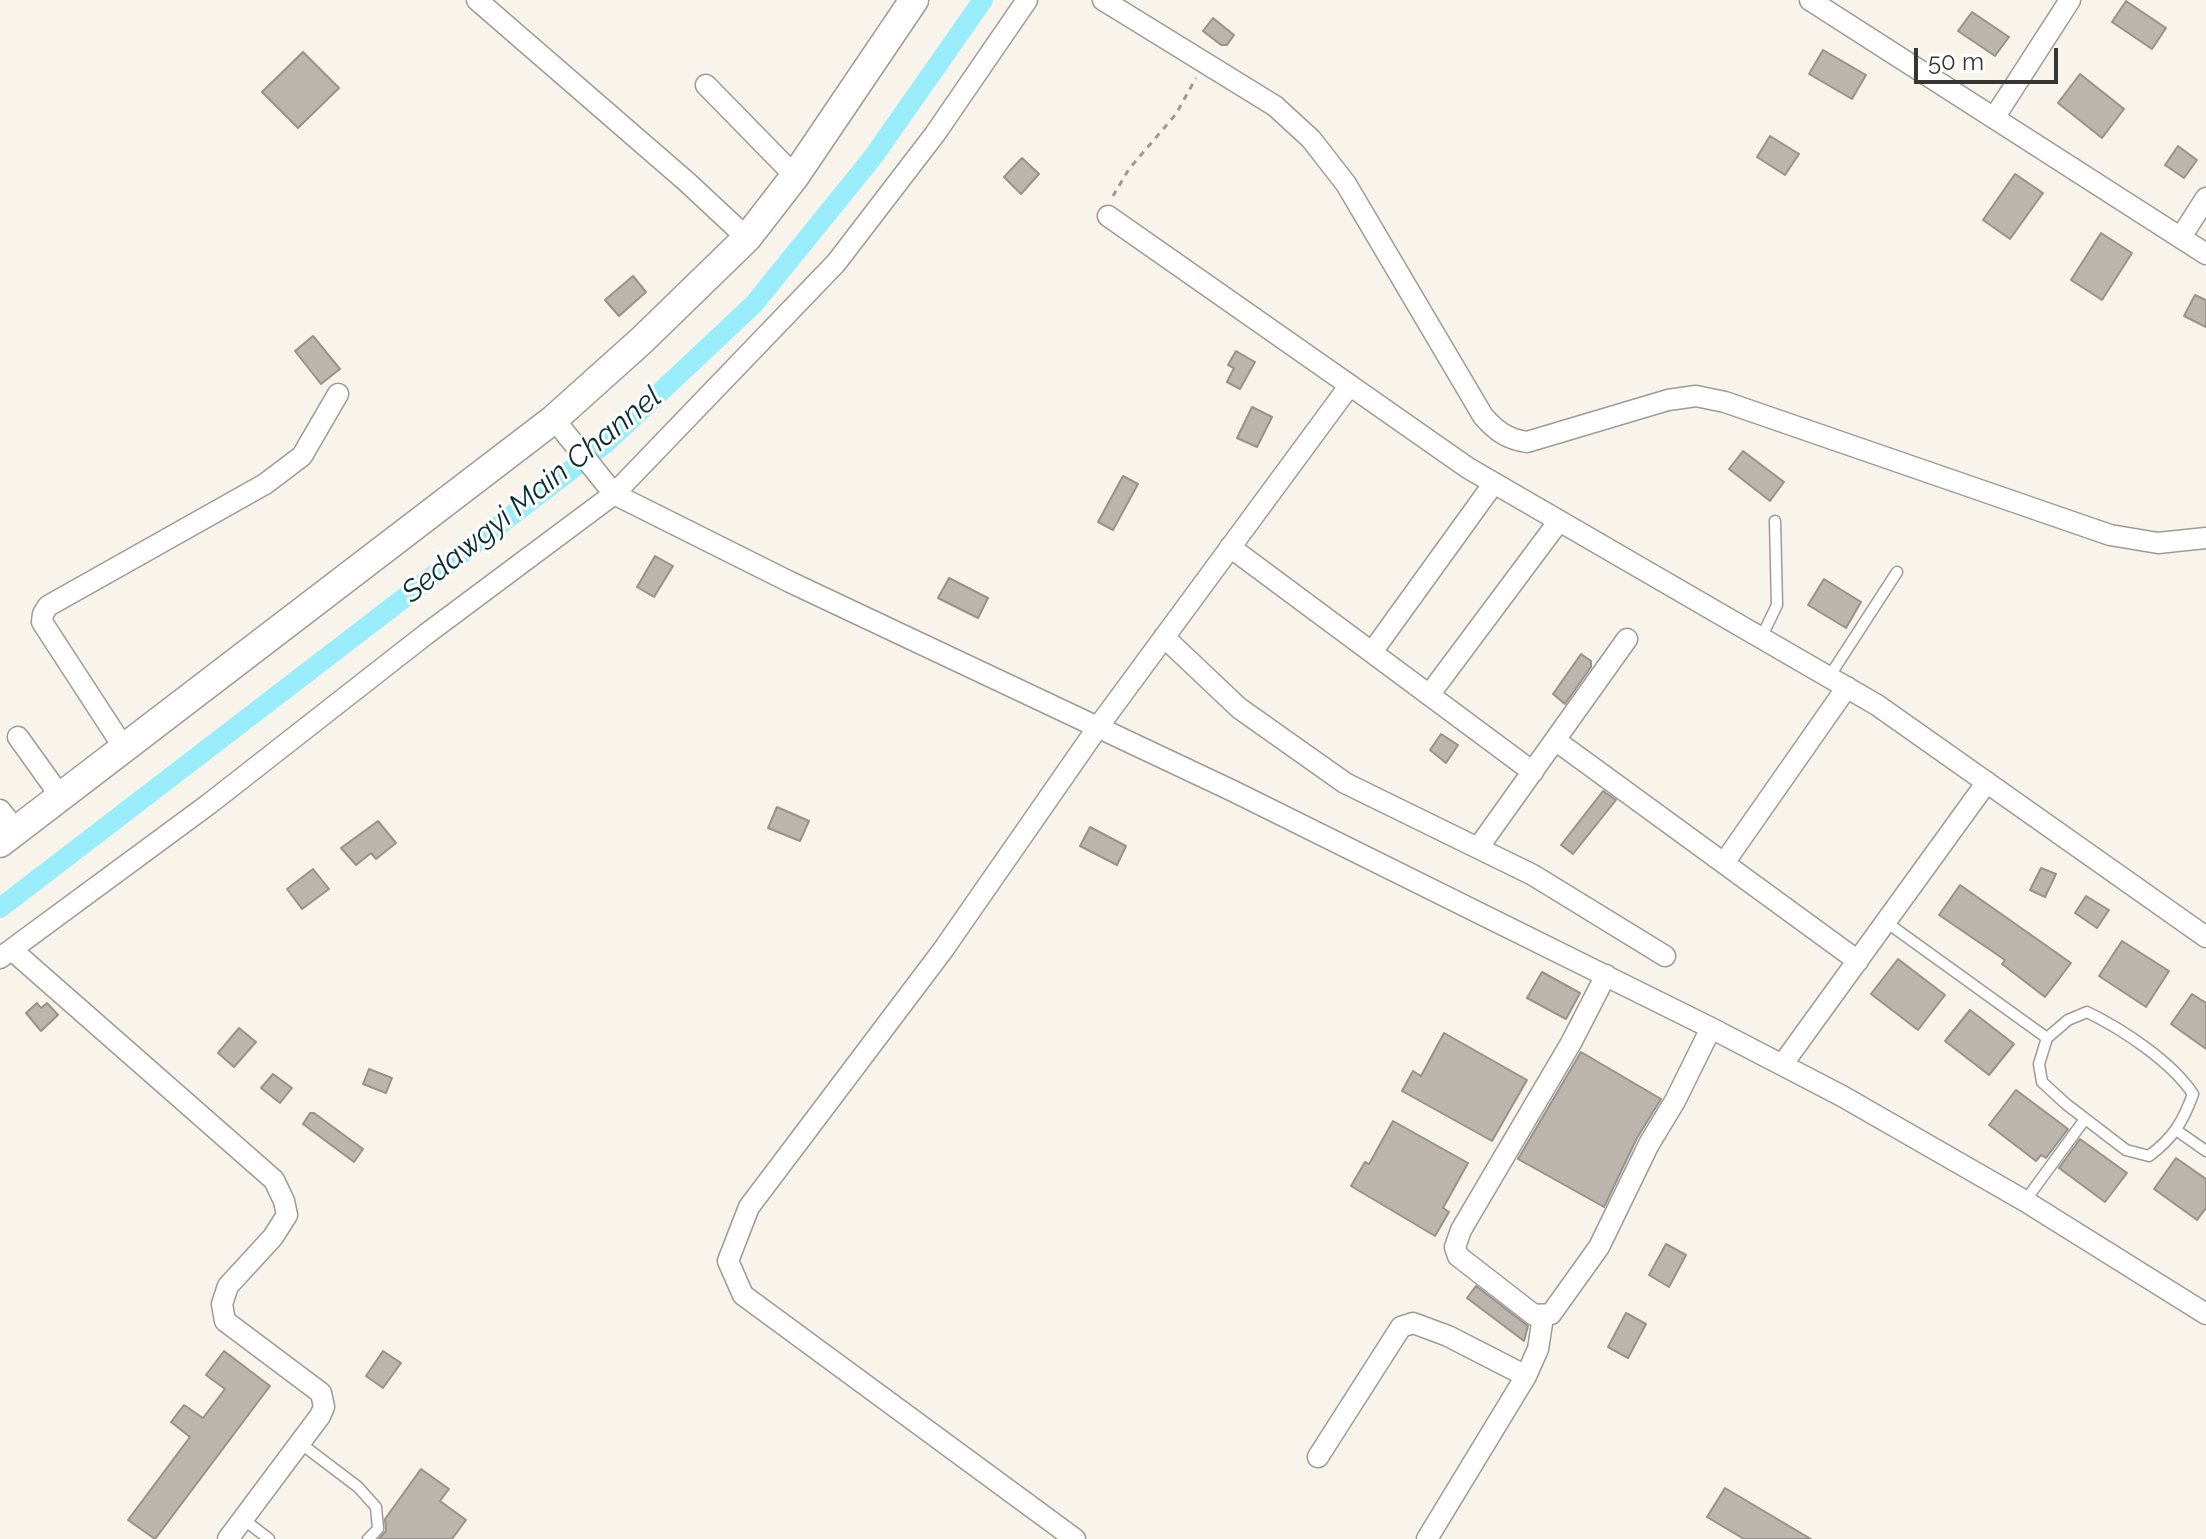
<!DOCTYPE html>
<html>
<head>
<meta charset="utf-8">
<style>
	body { margin:0 }
	#map { position:relative; width:2206px; height:1539px; overflow:hidden; background:#f8f4ec; font-family:Raleway,sans-serif }
	canvas { display:block }
	.scale { position:absolute; left:1914px; top:48px; width:144px; height:36px; box-sizing:border-box; border:4px solid #373633; border-top:0; padding-left:10px; font-size:24px; line-height:28px; white-space:nowrap; color:#373633; -webkit-text-stroke:6px #fff; paint-order:stroke }
</style>
</head>
<body>
<div id="map">
<canvas width="2206" height="1539"></canvas>
<div class="scale">50 m</div>
</div>
<script>
const c = document.querySelector('canvas').getContext('2d');
c.lineJoin = 'round';
function stroke(path, color, width, dash) { c.strokeStyle = color; c.lineWidth = width; c.lineCap = dash ? 'butt' : 'round'; c.setLineDash(dash || []); c.stroke(path); }
function fill(path, color) { c.fillStyle = color; c.fill(path, 'evenodd'); }
function drawText(font, color, halo, rows, align = 'center') {
  c.font = font + ' Raleway,sans-serif'; c.lineWidth = 6; c.setLineDash([]); c.textBaseline = 'middle'; c.strokeStyle = halo; c.fillStyle = color; for (const [text, x, y, turn = 0] of rows) {
    c.save(); c.translate(x, y); c.rotate((+turn || 0) * Math.PI / 180); c.textAlign = isNaN(turn) ? turn : align; if (halo) c.strokeText(text, 0, 0); c.fillText(text, 0, 0); c.restore();
  }
}
stroke(new Path2D(`
	M0 908 606 443 754 304 873 157 983 0`), '#99edfa', 20);
const building = new Path2D(`
	M2126 1 2166 28 2152 49 2112 22Z
	M1972 12 2009 37 1995 56 1958 31Z
	M1213 18 1234 35 1227 45H1221L1203 31Z
	M1823 50 1866 75 1852 99 1809 74Z
	M303 52 339 88 298 128 262 92Z
	M2080 74 2124 109 2102 138 2058 103Z
	M1770 136 1799 154 1785 175 1757 157Z
	M2178 146 2197 160 2184 178 2165 165Z
	M1022 158 1039 174 1021 194 1004 177Z
	M2015 174 2043 193 2010 239 1983 220Z
	M2101 233 2132 253 2102 300 2071 280Z
	M633 276 646 292 619 316 605 300Z
	M2195 295 2206 300V327L2184 316Z
	M313 336 340 369 321 384 295 351Z
	M1236 351 1255 362 1240 389 1227 382 1234 368 1228 365Z
	M1252 407 1272 417 1257 447 1237 438Z
	M1743 451 1784 482 1770 501 1729 469Z
	M1123 476 1138 484 1113 530 1098 522Z
	M655 556 673 566 654 597 637 587Z
	M949 578 988 598 978 618 938 598Z
	M1824 579 1861 602 1846 628 1808 605Z
	M1581 654 1591 661V667L1565 704 1553 694Z
	M1441 734 1458 745 1446 763 1430 750Z
	M1603 791 1616 800 1573 854 1561 845Z
	M777 807 809 821 800 841 768 828Z
	M378 821 396 843 376 859 371 853 356 865 341 848Z
	M1090 827 1126 846 1117 865 1080 846Z
	M2041 868 2056 874 2045 897 2030 890Z
	M313 869 329 889 302 909 287 889Z
	M1960 885 2071 963 2045 997 2002 964 2005 960 1939 915Z
	M2086 896 2109 910 2097 928 2075 913Z
	M2122 941 2169 971 2146 1007 2099 976Z
	M1898 959 1945 995 1918 1030 1871 994Z
	M1542 972 1580 993 1566 1019 1527 998Z
	M2192 994 2206 1003V1049L2171 1024Z
	M37 1003 41 1008 47 1003 58 1015 41 1031 26 1013Z
	M1970 1010 2014 1044 1989 1075 1945 1041Z
	M239 1028 256 1042 234 1067 218 1053Z
	M1444 1033 1527 1080 1492 1141 1402 1091 1413 1071 1421 1076Z
	M1581 1052 1661 1099 1637 1138 1604 1207 1518 1159Z
	M369 1069 392 1078 386 1093 363 1084Z
	M273 1074 292 1088 280 1103 261 1088Z
	M2016 1090 2068 1129 2046 1158 2041 1155 2036 1161 1989 1125Z
	M310 1113H314L363 1149 354 1162 303 1124Z
	M1393 1121 1468 1163 1443 1208 1449 1212 1435 1236 1351 1186 1365 1162 1369 1164Z
	M2080 1139 2127 1173 2105 1202 2059 1168Z
	M2176 1158 2206 1179V1208L2197 1220 2154 1189Z
	M1666 1244 1686 1255 1669 1287 1649 1275Z
	M1476 1286 1528 1326 1524 1341 1467 1298Z
	M1626 1313 1646 1324 1628 1358 1608 1347Z
	M224 1351 270 1386 155 1539 128 1520 190 1437 171 1422 184 1405 203 1418 225 1389 206 1375Z
	M383 1351 401 1363 383 1388 366 1376Z
	M421 1469 449 1489 440 1501 466 1520 452 1539H379L386 1531 385 1519Z
	M1725 1488 1811 1539H1744L1707 1517Z`);
fill(building, '#bbb5ae');
stroke(building, '#97928b', 2);
const lane = new Path2D(`
	M1761 638 1777 605 1775 521
	M1829 677 1897 572
	M1886 922 2047 1038 2068 1020 2087 1012C2122 1029 2171 1061 2193 1094 2183 1122 2173 1138 2149 1156L2126 1150 2066 1104 2042 1082 2039 1064 2047 1038
	M2176 1130 2206 1151
	M2025 1201 2085 1119
	M300 1443 358 1487 376 1507 378 1529 368 1539
	M243 1519 269 1539`);
const street = new Path2D(`
	M477 0 687 182 747 238
	M1103 0 1275 106 1311 139 1346 184 1483 416C1496 431 1507 439 1527 442L1668 400 1696 396 1725 402 2110 535 2158 543 2206 538
	M1810 0 2206 254
	M706 85 795 176
	M1994 118 2070 0
	M1108 216 1468 468 1877 705 2206 937
	M2181 237 2206 198
	M554 419 614 494 790 582 1233 791 1711 1028 1842 1096 2025 1201 2206 1314
	M1230 547 1533 772
	M1164 637 1239 708 1345 783 1533 875 1665 956
	M1372 652 1494 483
	M1429 695 1559 521
	M18 737 61 797
	M1555 740 1858 961
	M124 748 42 622 43 614 48 606 265 484 302 456 338 394
	M0 810 16 830
	M1478 848 1627 639
	M1724 863 1847 687
	M12 950 274 1180 284 1201 287 1215 273 1237 228 1286 222 1304 225 1321 321 1393 324 1407 320 1416 228 1539
	M0 958 209 804 425 635 614 494 836 263 935 134 1027 0
	M1606 975 1571 1043 1461 1230 1455 1247 1458 1256 1534 1315 1551 1314 1599 1247 1649 1144 1675 1101 1711 1028
	M1782 1065 1987 782
	M1318 1457 1401 1327 1413 1323 1448 1336 1526 1376
	M1075 1539 743 1295 728 1261 749 1207 943 950 1098 727 1350 385
	M1427 1539 1526 1376 1538 1349 1543 1317`);
const secondary = new Path2D(`
	M0 843 554 419 641 341 747 238 795 176 914 0`);
stroke(lane, '#9f9b94', 13);
stroke(street, '#9f9b94', 23);
stroke(secondary, '#9f9b94', 31);
stroke(new Path2D(`
	M1113 196 1129 169 1176 114 1196 78`), '#9d9a95', 3, [6, 6]);
stroke(lane, '#fff', 10);
stroke(street, '#fff', 20);
stroke(secondary, '#fff', 28);
drawText('italic 30px', '#052f35', '#fff', [
	["Sedawgyi Main Channel",532,495,-39]
]);
</script>
</body>
</html>
